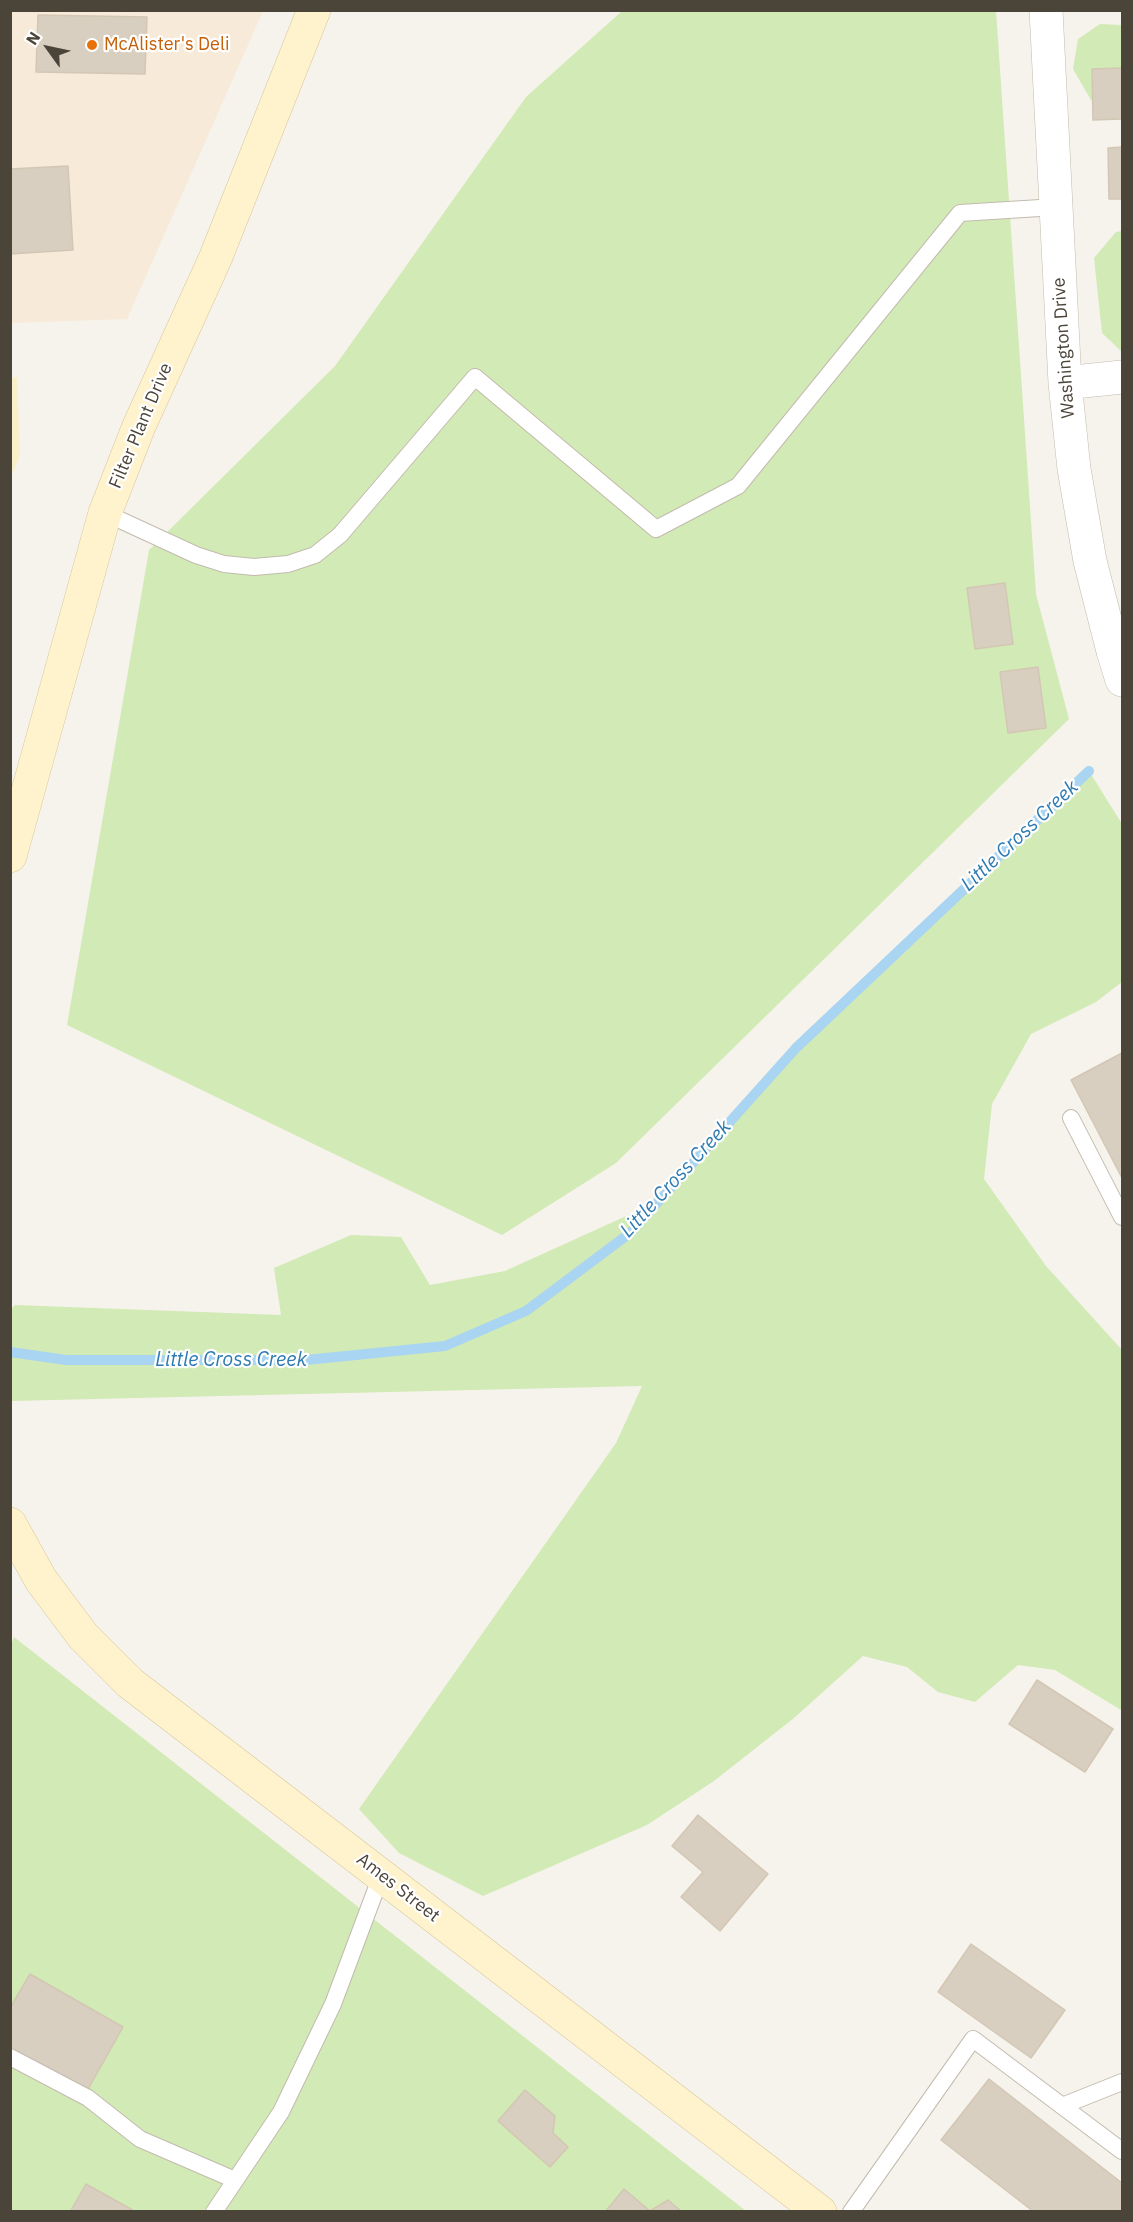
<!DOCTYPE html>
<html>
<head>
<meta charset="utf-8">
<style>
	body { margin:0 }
	#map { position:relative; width:1133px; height:2222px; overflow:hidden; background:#f6f3ec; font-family:"IBM Plex Sans",sans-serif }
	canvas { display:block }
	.frame { position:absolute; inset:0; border:12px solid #4b4439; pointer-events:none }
	.north { position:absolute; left:18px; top:18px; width:60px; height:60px; -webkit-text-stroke:4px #fff; paint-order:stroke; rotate:303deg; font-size:16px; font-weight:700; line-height:24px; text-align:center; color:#4b4439 }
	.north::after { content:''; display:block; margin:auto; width:21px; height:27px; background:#4b4439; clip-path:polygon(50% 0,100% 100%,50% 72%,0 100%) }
</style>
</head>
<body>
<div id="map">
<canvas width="1133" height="2222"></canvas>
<div class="frame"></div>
<div class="north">N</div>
</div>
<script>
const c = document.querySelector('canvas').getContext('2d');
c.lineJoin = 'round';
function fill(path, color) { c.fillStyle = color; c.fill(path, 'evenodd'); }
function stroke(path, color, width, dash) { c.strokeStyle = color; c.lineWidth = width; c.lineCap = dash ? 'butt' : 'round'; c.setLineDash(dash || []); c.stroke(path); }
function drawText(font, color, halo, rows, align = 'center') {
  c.font = font + ' "IBM Plex Sans",sans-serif'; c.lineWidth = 4.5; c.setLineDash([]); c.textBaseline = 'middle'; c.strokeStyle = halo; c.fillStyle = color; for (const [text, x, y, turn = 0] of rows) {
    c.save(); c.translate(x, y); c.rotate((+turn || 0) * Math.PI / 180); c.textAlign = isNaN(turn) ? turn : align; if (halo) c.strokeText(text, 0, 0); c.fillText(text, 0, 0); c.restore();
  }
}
fill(new Path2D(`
	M10 11H263L127 319 11 323Z`), '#f7ead8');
fill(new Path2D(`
	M622 11H996L1036 594 1069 719 616 1163 502 1235 67 1025 149 550 335 366 526 97Z
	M1100 24 1122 25V112L1091 100 1073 69 1078 39Z
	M1122 231V352L1102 333 1094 258 1116 232Z
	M1089 771 1122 824V982L1096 1002 1031 1034 992 1104 984 1179 1046 1266 1122 1350V1715L1121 1710 1055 1670 1018 1665 975 1702 938 1692 907 1667 863 1656 794 1718 714 1781 647 1825 483 1896 399 1853 359 1809 616 1443 642 1386 11 1401V1309L15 1305 281 1315 274 1268 351 1235 401 1237 430 1285 505 1271 657 1202 823 1022Z
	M14 1637 746 2211 11 2212 10 1648Z`), '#d2eab5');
fill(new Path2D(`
	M17 377 20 456 11 476V378Z`), '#f9efc9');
stroke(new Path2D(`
	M10 1352 66 1360H306L445 1346 526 1311 630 1233 796 1048 1089 771`), '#a9d4f2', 10);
const building = new Path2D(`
	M38 15 147 17 145 74 36 72Z
	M1122 68V119L1093 120 1092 69Z
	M1122 147V199H1109L1108 148Z
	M68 166 73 250 10 254V169Z
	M1005 583 1013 644 975 649 967 588Z
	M1038 667 1046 728 1008 733 1000 672Z
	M1122 1053V1178L1071 1080Z
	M1037 1680 1113 1729 1085 1772 1009 1724Z
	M698 1815 768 1874 720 1931 681 1897 703 1872 672 1846Z
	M971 1944 1065 2010 1031 2058 938 1992Z
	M30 1974 123 2027 87 2091 10 2048V2008Z
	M989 2079 1122 2183V2212H1034L941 2140Z
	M525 2090 555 2116 553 2133 568 2147 550 2167 498 2121Z
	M86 2184 136 2212H70Z
	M624 2189 650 2211 668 2200 682 2212H605Z`);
fill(building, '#d8cfc1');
stroke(building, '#d3c7b4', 1.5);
const lane = new Path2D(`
	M105 513 196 555 224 564 254 567 288 564 315 555 340 535 475 377 656 529 738 486 960 213 1056 207
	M1071 1118 1122 1217
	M10 2057 88 2098 140 2139 235 2180
	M1062 2106 1122 2082
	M214 2212 281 2112 333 2004 381 1876
	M851 2212 973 2039 1122 2151`);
const street = new Path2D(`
	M1046 10 1065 383 1074 469 1090 561 1113 651 1122 680
	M1065 383 1122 377`);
const secondary = new Path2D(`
	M10 856 105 513 139 426 215 259 314 10
	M10 1524 41 1580 83 1636 130 1683 820 2212`);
stroke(lane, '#c2bbae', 18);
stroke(street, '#c2bbae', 34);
stroke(secondary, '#d6c79b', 34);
stroke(lane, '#fff', 16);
stroke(street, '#fff', 33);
stroke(secondary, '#fff3cd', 33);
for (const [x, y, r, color] of [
	[92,45,6,"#e8710a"]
]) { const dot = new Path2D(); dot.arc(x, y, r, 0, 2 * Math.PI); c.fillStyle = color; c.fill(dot); stroke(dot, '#fff', 2); }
drawText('18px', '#c56008', '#fff', [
	["McAlister's Deli",104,45]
], 'left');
drawText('18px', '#4b4439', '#fff', [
	["Washington Drive",1064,348,-94],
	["Filter Plant Drive",141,426,-67],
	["Ames Street",398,1888,38]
]);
drawText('italic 20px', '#2e7ab2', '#fff', [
	["Little Cross Creek",1020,836,-43],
	["Little Cross Creek",676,1179,-47],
	["Little Cross Creek",231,1360]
]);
</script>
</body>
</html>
